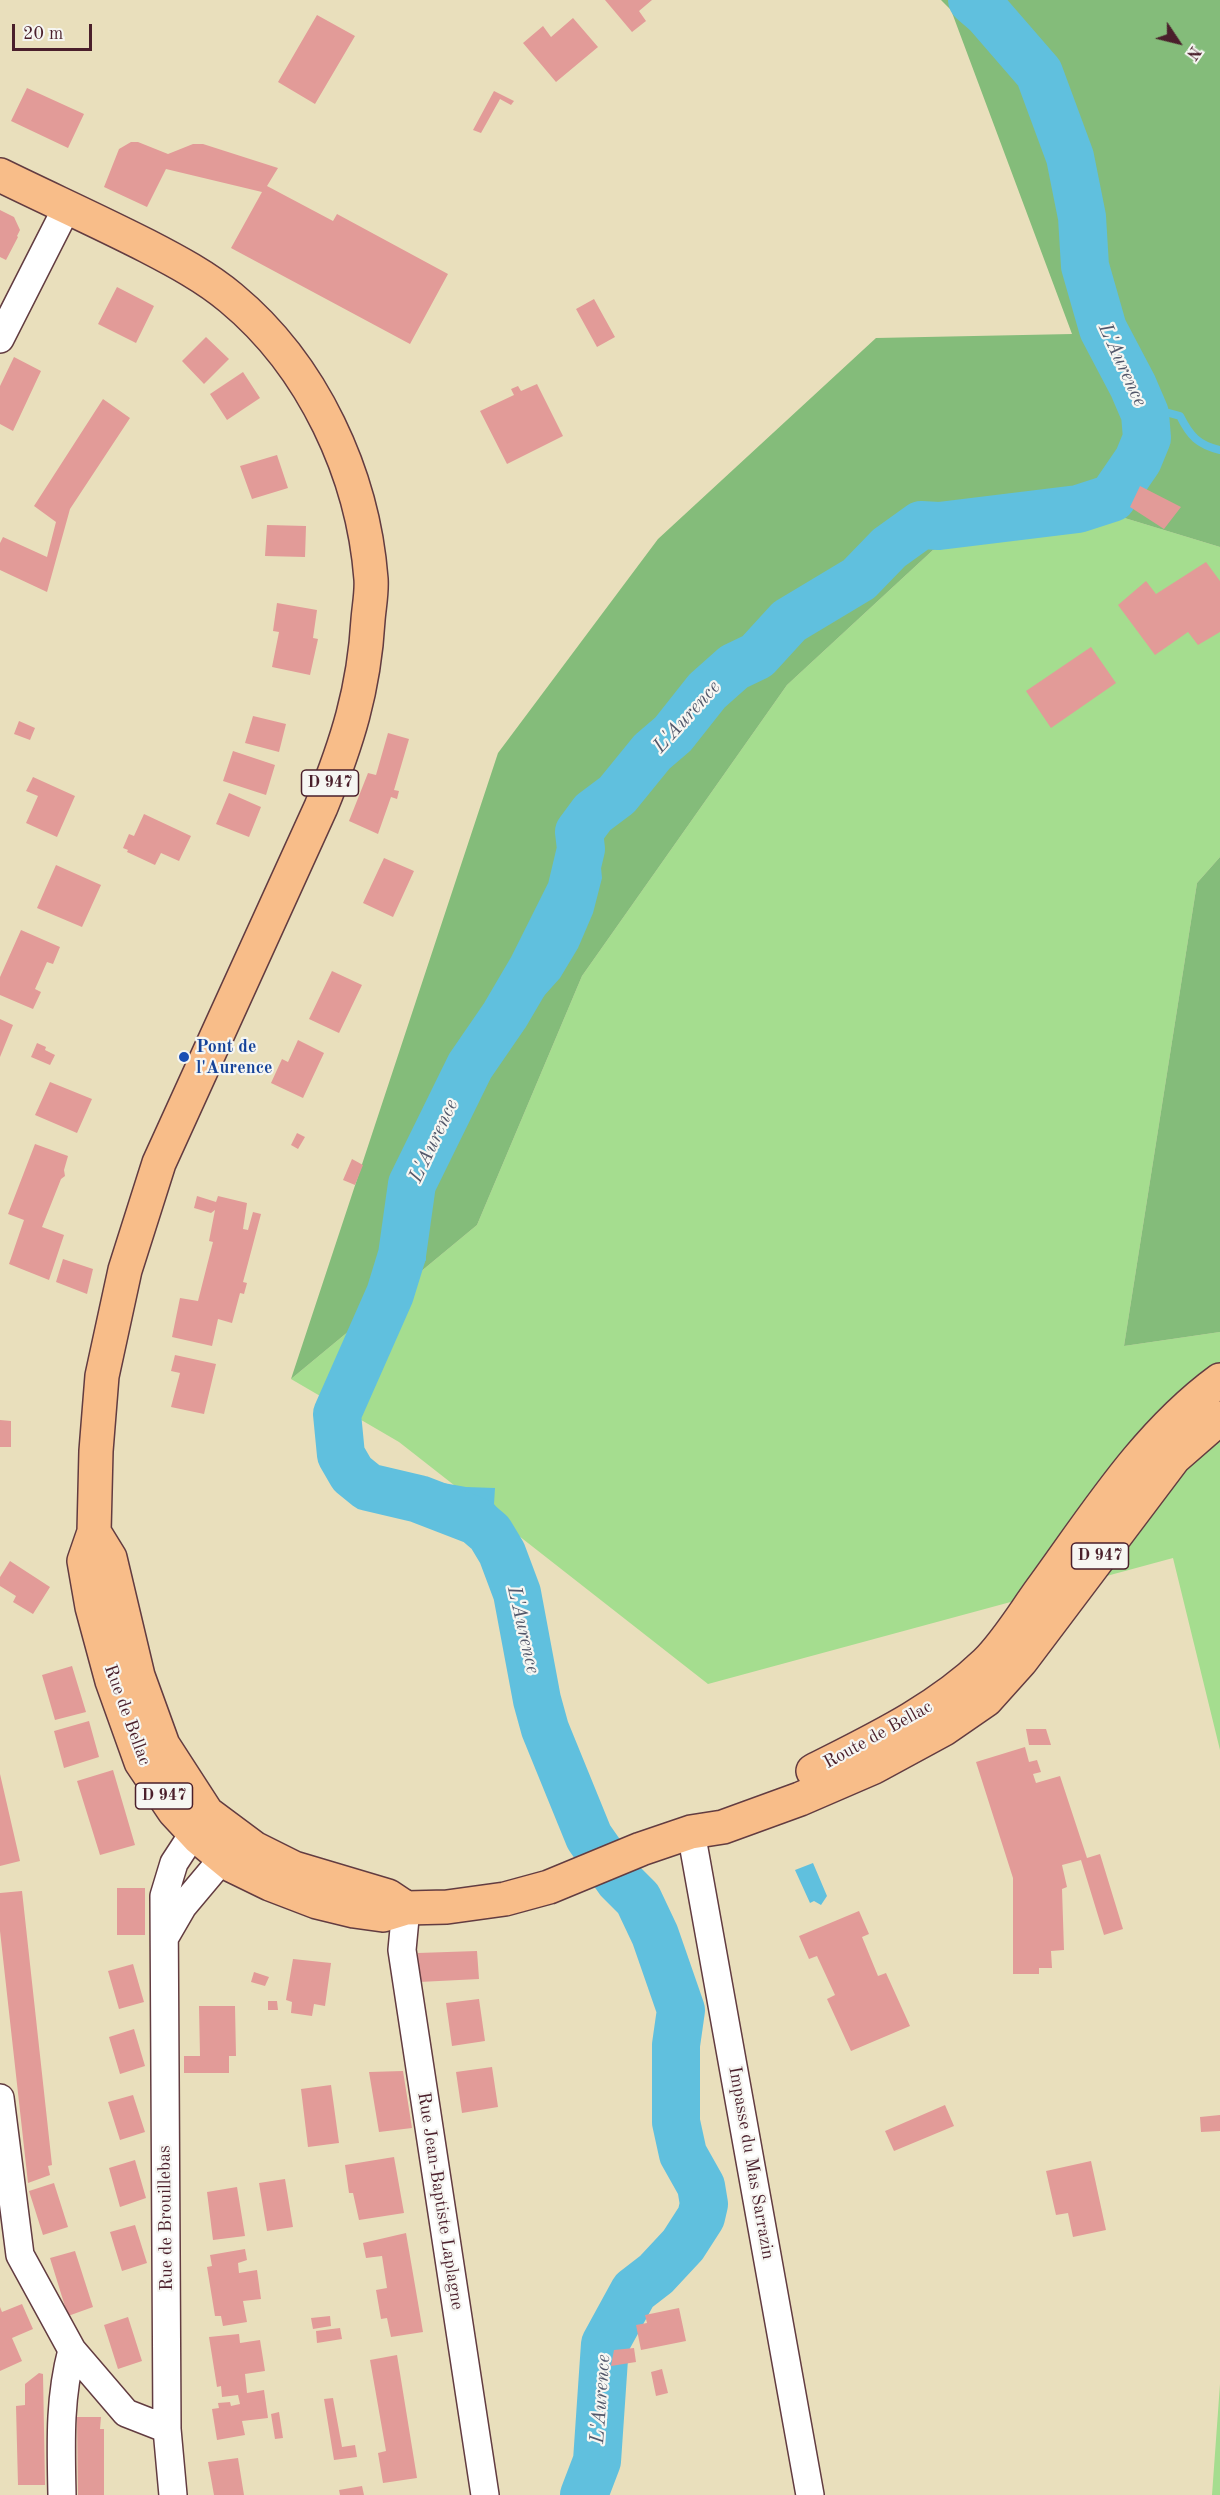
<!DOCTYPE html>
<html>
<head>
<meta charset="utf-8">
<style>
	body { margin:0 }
	#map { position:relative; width:1220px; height:2495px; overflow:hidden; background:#e9dfbc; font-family:"Old Standard TT",serif }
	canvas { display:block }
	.north { position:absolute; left:1148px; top:12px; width:60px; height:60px; -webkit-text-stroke:4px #f6f6f2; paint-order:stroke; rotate:125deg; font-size:16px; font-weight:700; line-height:24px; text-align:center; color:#4a1f2b }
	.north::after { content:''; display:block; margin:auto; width:21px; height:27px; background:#4a1f2b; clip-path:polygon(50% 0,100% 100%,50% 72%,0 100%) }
	.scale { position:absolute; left:12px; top:24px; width:80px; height:27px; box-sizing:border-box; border:3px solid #4a1f2b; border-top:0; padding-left:8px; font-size:18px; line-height:21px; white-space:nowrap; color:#4a1f2b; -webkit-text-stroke:4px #f6f6f2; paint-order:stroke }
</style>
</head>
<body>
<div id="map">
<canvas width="1220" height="2495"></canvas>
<div class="north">N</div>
<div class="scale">20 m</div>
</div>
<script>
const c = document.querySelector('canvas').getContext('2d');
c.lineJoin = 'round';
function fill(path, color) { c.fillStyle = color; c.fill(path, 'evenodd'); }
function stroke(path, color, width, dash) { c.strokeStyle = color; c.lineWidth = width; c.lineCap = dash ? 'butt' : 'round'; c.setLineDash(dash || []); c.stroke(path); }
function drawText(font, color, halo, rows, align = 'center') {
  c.font = font + ' "Old Standard TT",serif'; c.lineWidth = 4.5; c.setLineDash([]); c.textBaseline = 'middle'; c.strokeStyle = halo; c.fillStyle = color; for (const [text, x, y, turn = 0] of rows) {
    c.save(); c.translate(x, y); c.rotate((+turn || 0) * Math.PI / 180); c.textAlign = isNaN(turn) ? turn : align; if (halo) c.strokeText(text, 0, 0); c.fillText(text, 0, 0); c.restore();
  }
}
fill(new Path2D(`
	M1118 516 1220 547V857L1197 883 1124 1346 1220 1332V1750L1173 1558 708 1684 399 1442 291 1379 477 1225 582 976 787 685 933 550Z
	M1220 2384V2495H1212Z`), '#a5dd8f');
fill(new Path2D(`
	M941 0H1220V547L1118 516 933 550 787 685 582 976 477 1225 291 1379 498 753 658 539 876 338 1072 334 951 10Z
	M1220 857V1332L1124 1346 1197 883Z`), '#84bc7a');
fill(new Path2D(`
	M1039 52 1055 81 1085 161 1092 198 1099 211 1097 266 1107 290V302L1117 314 1126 339 1122 343C1133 360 1173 416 1170 433 1167 456 1132 496 1118 516L1070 525 999 528 939 537 916 545 888 569 866 592 803 624 775 657 746 673 678 747 645 773 623 803 604 817 597 826 602 878 593 913 578 948 560 978 517 1026 506 1048 481 1077 483 1080 443 1163 437 1170 426 1202V1260L396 1313 348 1418 351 1445 365 1467 377 1477 404 1476 466 1487 495 1488 494 1504 512 1528 536 1617 540 1653 562 1737 582 1788 605 1835 592 1840 545 1729 537 1700 517 1593 502 1553 490 1533 476 1521 419 1499 368 1487 352 1474 341 1455 337 1414 390 1294 402 1255 412 1184 470 1066 505 1015 532 969 571 891 581 849 579 832 593 813 617 795 652 752 673 734 707 691 734 667 757 656 789 621 859 579 889 548 921 525 939 526 1078 509 1112 499 1138 460 1147 438 1145 414 1133 386 1103 329 1085 266 1082 217 1070 157 1039 73Z
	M813 1863 827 1896 821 1905 814 1901 810 1903 795 1870Z
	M636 1872 662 1916 681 1965V1984L691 2019 686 2078 689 2135 709 2179 715 2202 714 2231 706 2242 642 2296 612 2345 608 2386 609 2427 607 2452 593 2495H584L597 2461 605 2344 634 2291 656 2274 683 2245 701 2217 704 2204 701 2186 683 2154 676 2122V2045L681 2010 655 1935 638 1899 619 1880Z`), '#60c0de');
stroke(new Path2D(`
	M1169 413 1180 416C1190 436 1198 445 1220 450`), '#60c0de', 8);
stroke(new Path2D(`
	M584 2495 597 2461 605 2344 634 2291 656 2274 683 2245 701 2217 704 2204 701 2186 683 2154 676 2122V2045L681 2010 655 1935 638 1899 619 1880 589 1837 545 1729 537 1700 517 1593 502 1553 490 1533 476 1521 419 1499 368 1487 352 1474 341 1455 337 1414 390 1294 402 1255 412 1184 470 1066 505 1015 532 969 571 891 581 849 579 832 593 813 617 795 652 752 673 734 707 691 734 667 757 656 789 621 859 579 889 548 921 525 939 526 1078 509 1112 498 1138 460 1147 438 1145 414 1133 386 1103 329 1085 266 1082 217 1070 157 1039 73 987 13 972 0`), '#60c0de', 48);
fill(new Path2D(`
	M605 0H652L639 11 646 21 632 32Z
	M317 15 355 36 315 104 278 82Z
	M573 18 598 47 556 82 523 43 543 26 551 37Z
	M27 88 84 114 68 148 11 121Z
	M494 91 514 101 511 105 500 99 481 133 473 130Z
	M131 142H138L168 154 193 144H203L278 168 267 186 333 221 337 214 448 274 410 344 231 248 262 192 166 169 147 207 104 187 119 149Z
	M0 210 14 217 20 230 17 236 18 237 6 260 0 257Z
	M117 287 154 306 136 343 98 324Z
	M594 299 615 337 597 347 576 309Z
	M206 337 229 359 204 384 182 361Z
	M14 357 41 371 13 431 0 424V386Z
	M243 372 260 398 227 420 210 394Z
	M537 384 563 436 507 464 480 411 514 395 511 389 518 386 521 391Z
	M103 399 130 418 70 509 47 592 0 570V543L3 537 47 557 56 522 34 506Z
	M277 455 288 488 252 499 240 466Z
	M1140 486 1181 507 1164 529 1130 507Z
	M267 525 306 526 305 557 265 556Z
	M1206 562 1220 581V632L1198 645 1188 632 1155 655 1118 605 1146 581 1156 594Z
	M277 603 317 610 313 638 318 639 310 675 272 667 279 632 273 631Z
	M1091 647 1116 683 1051 728 1026 691Z
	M253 716 286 724 279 752 245 743Z
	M19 721 35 728 30 740 14 734Z
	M388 733 409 739 394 790 399 791 397 799 391 797 378 834 349 821 368 773 376 775Z
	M233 751 275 765 266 795 223 781Z
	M33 777 75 796 57 837 26 823 38 796 26 791Z
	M229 793 261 807 249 837 216 824Z
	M144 814 191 836 179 861 161 853 155 865 127 852 128 850 123 848 129 834 134 836Z
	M384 858 414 871 393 917 363 903Z
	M56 865 101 885 82 927 37 908Z
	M21 930 60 947 53 964 47 962 35 989 41 992 33 1009 0 995V977Z
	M332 971 362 985 339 1033 309 1019Z
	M0 1019 13 1025 0 1057Z
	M298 1040 324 1053 303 1098 271 1083 282 1059 288 1062Z
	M37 1043 46 1047 45 1050 55 1055 50 1065 31 1057Z
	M50 1082 92 1099 77 1133 35 1115Z
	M297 1133 305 1137 298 1149 291 1145Z
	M35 1144 68 1156 64 1170 65 1176 61 1179 42 1227 64 1235 49 1280 9 1264 24 1220 8 1214Z
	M352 1159 363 1165 355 1185 343 1180Z
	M197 1196 216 1202 218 1196 247 1203 243 1229 248 1230 253 1212 261 1214 243 1282 247 1283 244 1294 240 1293 232 1323 218 1319 212 1346 172 1337 180 1298 198 1301 213 1242 209 1241 215 1210 211 1213 194 1208Z
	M63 1259 93 1269 87 1294 56 1282Z
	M175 1355 216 1364 204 1414 171 1407 180 1373 171 1371Z
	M0 1420 11 1421V1447H0Z
	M10 1561 50 1587 33 1614 13 1602 16 1596 0 1586V1577Z
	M72 1666 86 1712 55 1720 42 1675Z
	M89 1721 99 1757 64 1768 54 1731Z
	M1026 1729H1046L1051 1745H1029Z
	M1025 1747 1029 1762 1037 1760 1041 1772 1033 1774 1036 1783 1060 1776 1087 1858 1100 1854 1123 1929 1104 1935 1081 1860 1062 1865 1067 1887 1062 1889 1064 1950 1051 1951 1052 1968H1039V1974H1013V1878L976 1762Z
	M113 1770 135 1845 100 1855 77 1781Z
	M0 1774 20 1861 0 1866Z
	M117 1888H145V1935H117Z
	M22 1891 52 2165 48 2166 50 2175 28 2183 0 1931V1893Z
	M859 1911 869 1934 862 1937 878 1976 886 1973 910 2026 851 2051 827 1999 835 1995 817 1956 809 1959 799 1936Z
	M477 1951 479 1979 419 1982 418 1953Z
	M293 1959 331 1963 325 2006 314 2004 312 2016 291 2013 292 2002 286 2000Z
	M133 1964 144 2002 119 2009 108 1971Z
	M254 1972 269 1977 265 1986 251 1982Z
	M479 1999 485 2041 452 2046 446 2003Z
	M268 2001H277L278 2010H268Z
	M199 2006H235L236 2056H229V2073H184V2056H200Z
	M134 2029 145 2066 120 2074 109 2037Z
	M492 2067 498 2107 462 2113 456 2072Z
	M403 2071 412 2128 379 2132 369 2072Z
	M331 2085 339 2143 308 2147 301 2089Z
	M133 2095 145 2132 120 2140 108 2102Z
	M945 2105 954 2126 894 2151 885 2131Z
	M1220 2115V2131L1201 2132 1200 2117Z
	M394 2157 404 2213 359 2220 353 2193H349L345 2165Z
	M135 2160 146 2198 120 2207 109 2168Z
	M1091 2161 1106 2230 1073 2237 1068 2213 1056 2215 1046 2171Z
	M285 2179 293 2227 267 2231 259 2183Z
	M54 2183 68 2227 43 2235 29 2191Z
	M237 2187 245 2236 213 2240 207 2192Z
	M135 2225 147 2263 122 2271 110 2232Z
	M406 2233 423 2332 391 2337 387 2318 381 2319 376 2290 387 2288 382 2256 366 2258 363 2243Z
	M245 2249 247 2260 238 2263 239 2273 257 2270 261 2299 243 2301 247 2322 223 2326 221 2316H215L207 2267 212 2266 210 2255Z
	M75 2251 93 2307 68 2316 50 2258Z
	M22 2304 33 2329 12 2338 22 2361 0 2371V2307L2 2312Z
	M679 2308 686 2341 641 2350 636 2325 647 2323 645 2315Z
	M330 2316 331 2326 313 2329 311 2318Z
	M128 2317 142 2361 118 2369 104 2325Z
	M340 2328 342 2339 317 2343 316 2331Z
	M239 2334 240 2343 260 2340 265 2371 245 2374 247 2393 264 2390 268 2418 242 2421 245 2435 217 2440 212 2409 219 2408 218 2403 230 2402 231 2406 240 2404 238 2395 222 2397 221 2386 217 2387 209 2337Z
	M634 2348 636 2362 611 2366 614 2350Z
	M397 2355 417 2478 383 2483 378 2453 386 2451 370 2360Z
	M662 2369 668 2393 656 2396 651 2372Z
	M39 2373 43 2374 45 2485H18L16 2406 25 2405V2384Z
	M333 2398 342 2447 355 2445 357 2457 334 2460 324 2399Z
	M279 2412 283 2438 275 2439 271 2414Z
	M77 2417H101L100 2429H104V2495H78Z
	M238 2458 244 2495H214L208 2462Z
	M362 2486 364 2495H340L339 2490Z`), '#e29b98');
const minor = new Path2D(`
	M0 339 67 207
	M691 1832 810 2495
	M406 1908 402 1950 485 2495
	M165 1937 183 1906 235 1844
	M0 2098 20 2255 72 2350 126 2413 167 2429
	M62 2495C61 2444 59 2399 72 2350
	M173 2495 167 2429 164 1896 174 1863 204 1817`);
const major = new Path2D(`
	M0 175C49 199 98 221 147 246 176 261 206 277 231 298 313 366 363 474 371 579 372 592 369 607 368 620 364 690 347 743 321 807L159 1163 125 1270 102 1376 96 1451 94 1532 110 1558 138 1676 163 1745 207 1813 254 1848 294 1868 388 1896 406 1908
	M94 1532 84 1561 92 1607 112 1681 141 1762 174 1811 199 1838 233 1866 270 1884 317 1902 354 1911 383 1915 406 1908 447 1907 505 1899 549 1887 641 1849 691 1832 723 1827 800 1799 874 1767 944 1729 986 1700 1021 1661 1174 1458 1220 1418
	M813 1771C874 1740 936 1711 986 1663 1007 1642 1023 1615 1041 1590 1095 1516 1145 1435 1220 1380`);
stroke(minor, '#623c41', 30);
stroke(major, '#623c41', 36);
stroke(minor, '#fff', 27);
stroke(major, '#f8bd89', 33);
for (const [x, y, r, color] of [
	[184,1057,6,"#1a4fb4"]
]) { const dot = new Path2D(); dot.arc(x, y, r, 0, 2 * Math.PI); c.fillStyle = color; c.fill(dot); stroke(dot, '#f6f6f2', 2); }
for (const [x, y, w] of [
	[330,783,57],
	[1100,1556,57],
	[164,1796,57]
]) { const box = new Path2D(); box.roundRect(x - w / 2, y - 13, w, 26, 4.5); c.fillStyle = '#f6f6f2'; c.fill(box); stroke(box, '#4a1f2b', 1.5); }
drawText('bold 16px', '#4a1f2b', null, [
	["D 947",330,783],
	["D 947",1100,1556],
	["D 947",164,1796]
]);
drawText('bold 18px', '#164399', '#f6f6f2', [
	["Pont de",196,1047],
	["l'Aurence",196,1068]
], 'left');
drawText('18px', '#4a1f2b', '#f6f6f2', [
	["Rue de Bellac",127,1715,70],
	["Route de Bellac",878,1735,-29],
	["Impasse du Mas Sarrazin",751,2163,80],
	["Rue Jean-Baptiste Laplagne",440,2201,81],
	["Rue de Brouillebas",166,2218,-91]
]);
drawText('italic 20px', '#52576a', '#f6f6f2', [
	["L'Aurence",1122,365,65],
	["L'Aurence",687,717,-48],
	["L'Aurence",434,1141,-65],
	["L'Aurence",523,1630,77],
	["L'Aurence",601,2399,-86]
]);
</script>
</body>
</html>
